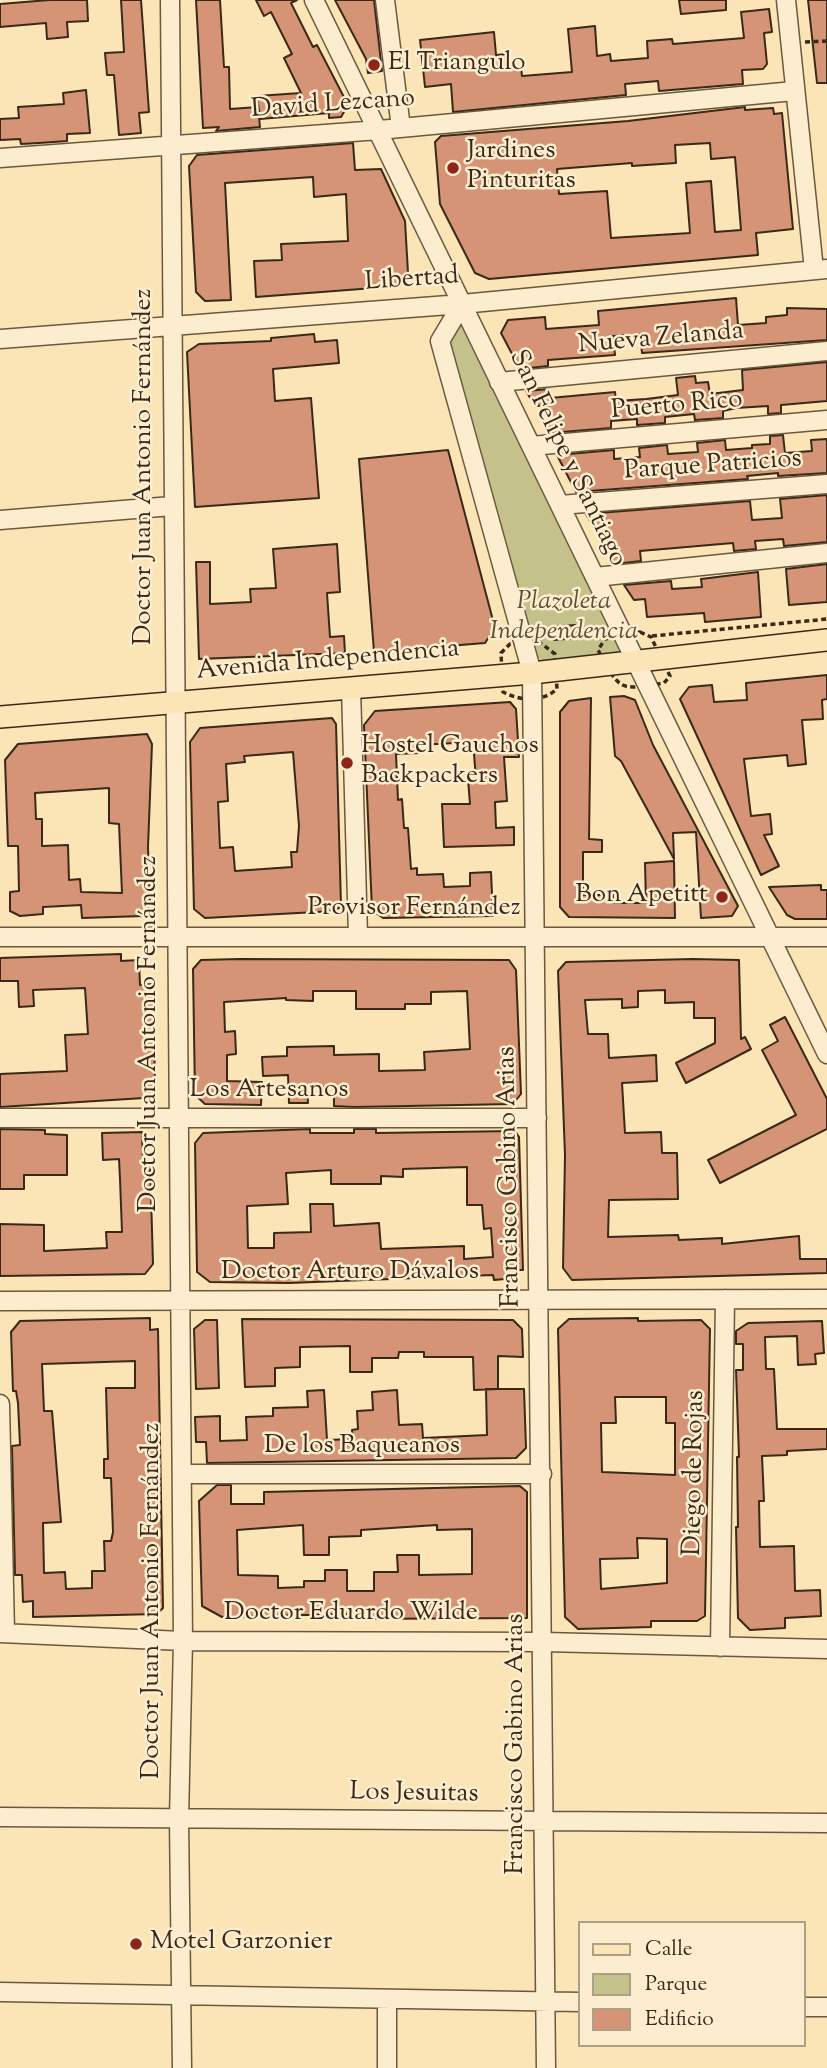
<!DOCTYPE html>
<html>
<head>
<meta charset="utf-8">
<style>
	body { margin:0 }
	#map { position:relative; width:827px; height:2068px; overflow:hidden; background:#fbe4b5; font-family:"Sorts Mill Goudy",serif }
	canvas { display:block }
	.legend { position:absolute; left:578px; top:1921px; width:228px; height:126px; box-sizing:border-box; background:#fcedcf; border:2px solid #ae9f86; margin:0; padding:9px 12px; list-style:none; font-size:21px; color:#3a2919 }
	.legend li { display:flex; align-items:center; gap:14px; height:35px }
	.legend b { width:35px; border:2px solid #ae9f86 }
</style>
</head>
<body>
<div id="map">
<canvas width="827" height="2068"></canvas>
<ul class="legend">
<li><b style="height:9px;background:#fbe4b5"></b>Calle</li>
<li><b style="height:19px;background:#c4c28a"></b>Parque</li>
<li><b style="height:19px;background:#d49475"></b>Edificio</li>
</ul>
</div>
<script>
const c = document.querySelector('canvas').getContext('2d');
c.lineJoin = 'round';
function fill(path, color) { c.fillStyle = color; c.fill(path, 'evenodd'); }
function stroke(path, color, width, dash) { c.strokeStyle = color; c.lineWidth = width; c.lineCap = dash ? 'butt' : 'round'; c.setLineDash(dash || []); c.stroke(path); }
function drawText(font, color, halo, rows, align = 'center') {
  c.font = font + ' "Sorts Mill Goudy",serif'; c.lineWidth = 5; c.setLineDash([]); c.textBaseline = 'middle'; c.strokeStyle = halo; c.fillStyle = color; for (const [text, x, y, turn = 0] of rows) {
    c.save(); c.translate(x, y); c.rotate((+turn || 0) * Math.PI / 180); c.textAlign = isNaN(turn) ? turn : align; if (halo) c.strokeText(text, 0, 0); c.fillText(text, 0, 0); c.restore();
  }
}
fill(new Path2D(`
	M460 316 621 645 616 657 544 662 531 652 446 344Z`), '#c4c28a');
const building = new Path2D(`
	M49 0H87L88 21 67 22 68 37 47 39 46 23 0 27V4Z
	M121 0H141L149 112 139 113 141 133 119 135 114 75H107L105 53 124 52Z
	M196 0H220L224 67H229L230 109 258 107 260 127 216 131 219 127 203 128Z
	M256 0H297L291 3 313 47 317 45 348 105 341 117 329 118V113L260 119 257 96 301 93 284 58 292 54 271 12 264 16Z
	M335 0H374L382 71 368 73 366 59Z
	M679 0H726V10L681 14Z
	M808 0H827V83H817Z
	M769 9 772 32 764 33 767 64 763 69 742 70 743 84 659 91 658 81 625 84 626 95 453 112 451 84 425 87 420 40 494 32 496 55 507 54 509 69 521 67 522 76 572 72 568 29 595 26 597 56 610 54 611 61 648 58 647 41 672 39 673 44 744 38 741 12Z
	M86 90 90 133 67 134V141L39 143 21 144 20 139 0 140V119L19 118 18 107 64 104 63 93Z
	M745 107V110L773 108 774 114 782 113 793 229 756 233 758 255 489 279 475 273 440 204 435 142 441 136 628 121ZM710 143 711 159 735 157 741 230 715 232 711 181 686 183 690 233 611 238 607 191 559 194 557 169 632 163V166L676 163 675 145Z
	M353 143 355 170 381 169 405 221 408 273 400 286 256 297 254 261 282 260 281 244 348 241 346 194 314 197 313 177 225 183 231 300 205 301 196 292 189 166 197 155Z
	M736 298 738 325 766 323V317L787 315V308L827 309V340L642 353 640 334 613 336 615 355 548 360V366L520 369 501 333 508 320 545 317 546 329 599 325 598 311Z
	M314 334 315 342 337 340 339 363 273 369 275 401 311 398 319 498 195 507 187 352 199 344 271 341V338Z
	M827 362V401L781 405V413L768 414V406L736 408 723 411V418L695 420 694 414 665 417V423L637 425V419L611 421V428L550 433 548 405 535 406 526 391 549 389 550 398 615 392 616 401 646 399 678 395 676 378 695 376 696 383 708 382 710 394 743 390 742 370Z
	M783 435 785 453 812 451 811 440 827 439V473L778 476V473L747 476 748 479 576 492 557 455 614 450V459L640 457 639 448 667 445 668 454 698 452 697 443 725 440 726 450 752 448V445L770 444V436Z
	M448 450 495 628 485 643 374 652 359 459Z
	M827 495V542L784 546 783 539 755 541 756 549 734 551 733 543 640 551 641 561 615 564 586 514 750 501 752 520 782 518 780 499Z
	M337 544 340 592 327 593 330 637 344 636 345 653 199 659 196 562H210V604L251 602 250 589 276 588 273 549Z
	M827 564V602L789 605 786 569Z
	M758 572 761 617 705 622 704 613 647 617 645 599 634 600 624 585 671 581 672 589 702 587 701 579Z
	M575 625 578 638 554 640 551 627Z
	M827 675V699L822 700 823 719 802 720 806 764 788 766 787 755 744 759 751 816 770 814 772 834 764 835 779 866 761 875 680 699 689 687 712 685 714 702 747 700 746 683Z
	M624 696 635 700 653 745 738 906 732 916 701 918 696 832 673 833 674 859 621 761 615 756 610 697Z
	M591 698 589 839 602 840V852H583V895H613V903H646L645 863 674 861 675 918 569 917 560 907V712L569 701Z
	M510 702 516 709 519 757H504L507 801 495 802 496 828 514 827V845L444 847 442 804H470L468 779H476L473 742 419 745 420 753 396 754 398 800 402 799 404 828H408L411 869 417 868V875L443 874 444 887 470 886V873L491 872 493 916 383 918 372 910 364 725 375 711Z
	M332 718 336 724 341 906 335 911 205 918 194 909 190 742 200 728ZM293 752 299 826 297 852H291L292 867 235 871 233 847 220 848 218 802 228 801 226 764 245 762 244 756Z
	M147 734 152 744 148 847 150 905 143 916 82 918 81 905 43 907V914L20 916 10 911V892L19 891 18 846H8L5 760 18 744ZM109 788V823L119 824 122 893 81 892 80 879 69 880 68 845 42 846V819H36L35 793Z
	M821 885V890H827V919H795L787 915 769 887Z
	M121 954V961L139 960 140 985 153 984 155 1086 144 1098 0 1107V1074L67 1071 65 1035 88 1034 85 988 33 990 34 1006 19 1007 18 981H0V958Z
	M239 959 509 960 516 970 521 1094 513 1104 354 1107 334 1106V1087H307L308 1103H289L288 1075 263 1076 262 1057 287 1056V1047L334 1046V1055L379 1054V1071L425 1070 424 1052 470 1049 467 991 431 992V1004H405V1009H356V991H313V1001L286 1000V998L224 1002 225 1032 235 1031 236 1054 227 1055V1081L262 1082 261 1105 205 1104 195 1095 193 969 201 960Z
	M693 959 739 960 741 1039 745 1037 751 1049 686 1083 676 1063 715 1043V1018H694V1002L665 1003V990L638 991V1007L622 1008V999L585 1000 588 1034H608L609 1058 656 1055 657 1081 622 1083 625 1133 661 1132 662 1153H677L678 1199 609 1200 608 1237 678 1235 679 1240 722 1238V1244L799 1236 800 1259H827V1273L572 1280 563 1268 565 1155 558 971 566 962Z
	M785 1017 827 1099V1129L720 1183 708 1160 796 1115 762 1050 778 1041 770 1025Z
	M0 1129 45 1130V1134L67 1135V1175H24V1189H0Z
	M310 1129V1133H354V1129H376V1133L515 1131 519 1137 523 1270H516V1278L494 1280 493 1275 289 1283 210 1282 197 1272 195 1143 203 1133ZM467 1167V1205H482L484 1229 491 1228 493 1257 464 1259V1246L381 1249 379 1223 334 1226 333 1204H310L311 1232 274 1233V1248H248L247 1206 288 1204 286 1173 331 1170V1184H381V1176L403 1177V1169Z
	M142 1132 143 1162H150L153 1264 145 1274 0 1276V1224L44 1225V1251L107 1248 106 1232H122L120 1179 119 1159 103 1160 102 1133Z
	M150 1318V1330L158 1329 163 1608 157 1614 33 1617V1601L23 1602 22 1575H15L12 1446 20 1445 18 1403 16 1391H13L11 1332 20 1321ZM135 1361V1388H106L108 1459H104V1478H111L113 1532 111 1541H104L105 1571H92V1588L66 1589 65 1572 44 1573 43 1523 61 1522 52 1411H44L42 1364Z
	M638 1318V1321L701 1320 710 1329 705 1616 697 1621H651V1627L578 1629 565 1617 558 1329 569 1319ZM615 1397H666V1423H675V1475L602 1472 601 1423H616ZM637 1538 667 1539V1583L601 1589 600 1559 638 1558Z
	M242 1319 513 1320 522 1329 523 1357 498 1356V1389L474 1390 473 1357H424V1352H399L398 1358H372V1372H350V1346L300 1347V1367L275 1368V1386L245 1387Z
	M205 1320H217L219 1388 196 1389 194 1329Z
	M822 1321 824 1353 815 1354 816 1364 798 1365 797 1336 765 1337 766 1369H774L777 1429H827V1449L787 1451V1455L762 1456 764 1501H759L760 1547 794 1546 795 1591 820 1590 821 1616 785 1618V1628L750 1630 738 1618 736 1527H738L737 1457H739L736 1370H743V1344H736V1331L748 1323Z
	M486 1389H524L526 1448 516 1458 207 1463 206 1442H196L195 1417 220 1416V1441L247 1440 246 1417 273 1416V1408L308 1407 307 1391 324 1390 327 1440 353 1439 352 1430 358 1429 357 1411 373 1410 372 1392 397 1390 399 1425 422 1424 423 1438 487 1435Z
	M217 1485H231V1504H264V1492L520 1486 527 1492V1618L348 1619V1614L222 1617 202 1606 199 1501ZM303 1525 304 1555H329V1537L361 1536V1530L437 1525V1530L472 1529V1574L419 1575V1555H397L398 1572H374V1591H347V1570H325V1581H304V1587L278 1588V1576L238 1575 237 1530Z`);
fill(building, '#d49475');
stroke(building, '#3a2919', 2);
const minor = new Path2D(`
	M170 0 183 1641 179 1819 182 2068
	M314 0 827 1054
	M385 0 401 128
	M786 0 814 270
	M0 158 379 130 794 91
	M462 304 440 341 532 673 546 2068
	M0 339 462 304 827 269
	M499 382 827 351
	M531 446 827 420
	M560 505 827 484
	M0 520 172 506
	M595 577 827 553
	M351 688 358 936
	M0 937H827
	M0 1118H537
	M0 1301 827 1299
	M0 1404 5 1633
	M182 1474H542
	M0 1633 183 1641 544 1642 827 1649
	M720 1647 725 1299
	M0 1817 827 1823
	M0 1992 580 2002
	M804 2007H827
	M387 2068V1999`);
const major = new Path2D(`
	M0 717 532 673 827 640`);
stroke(minor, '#6a5840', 21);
stroke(major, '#3a2919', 24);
stroke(new Path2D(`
	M805 42 827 41
	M640 632 651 637 670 676 664 683C616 691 621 690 598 650L605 639Z
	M652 636 827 619
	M538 641 555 654 557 689C541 703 521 701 503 692L501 653 510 644Z`), '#3a2919', 3.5, [5, 3.5]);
stroke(minor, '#fcedcf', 18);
stroke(major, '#fbe4b5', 21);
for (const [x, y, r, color] of [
	[374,65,7,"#8f2418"],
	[453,168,7,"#8f2418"],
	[347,763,7,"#8f2418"],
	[722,897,7,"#8f2418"],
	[136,1944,7,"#8f2418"]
]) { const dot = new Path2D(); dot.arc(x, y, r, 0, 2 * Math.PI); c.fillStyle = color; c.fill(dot); stroke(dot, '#fcedcf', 2.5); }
drawText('26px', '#3a2919', '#fcedcf', [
	["El Triangulo",388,65],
	["Jardines",467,153],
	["Pinturitas",467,183],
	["Hostel Gauchos",361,748],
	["Backpackers",361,778],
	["Bon Apetitt",708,897,"right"],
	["Motel Garzonier",150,1944]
], 'left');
drawText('26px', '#3a2919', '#fcedcf', [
	["David Lezcano",333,106,-4],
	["Libertad",412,281,-4],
	["Nueva Zelanda",661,340,-5],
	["Puerto Rico",677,407,-5],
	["San Felipe y Santiago",566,459,64],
	["Doctor Juan Antonio Fernández",146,467,-90],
	["Parque Patricios",713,467,-4],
	["Avenida Independencia",328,662,-5],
	["Provisor Fernández",414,910],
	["Doctor Juan Antonio Fernández",151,1034,-90],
	["Los Artesanos",269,1092],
	["Francisco Gabino Arias",511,1177,-91],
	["Doctor Arturo Dávalos",350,1274],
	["De los Baqueanos",362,1448],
	["Diego de Rojas",696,1473,-89],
	["Doctor Juan Antonio Fernández",154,1601,-90],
	["Doctor Eduardo Wilde",351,1615],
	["Francisco Gabino Arias",518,1744,-90],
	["Los Jesuitas",414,1795,1]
]);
drawText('italic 26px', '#5c4f35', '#fcedcf', [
	["Plazoleta",564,604],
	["Independencia",564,634]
]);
</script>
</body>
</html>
